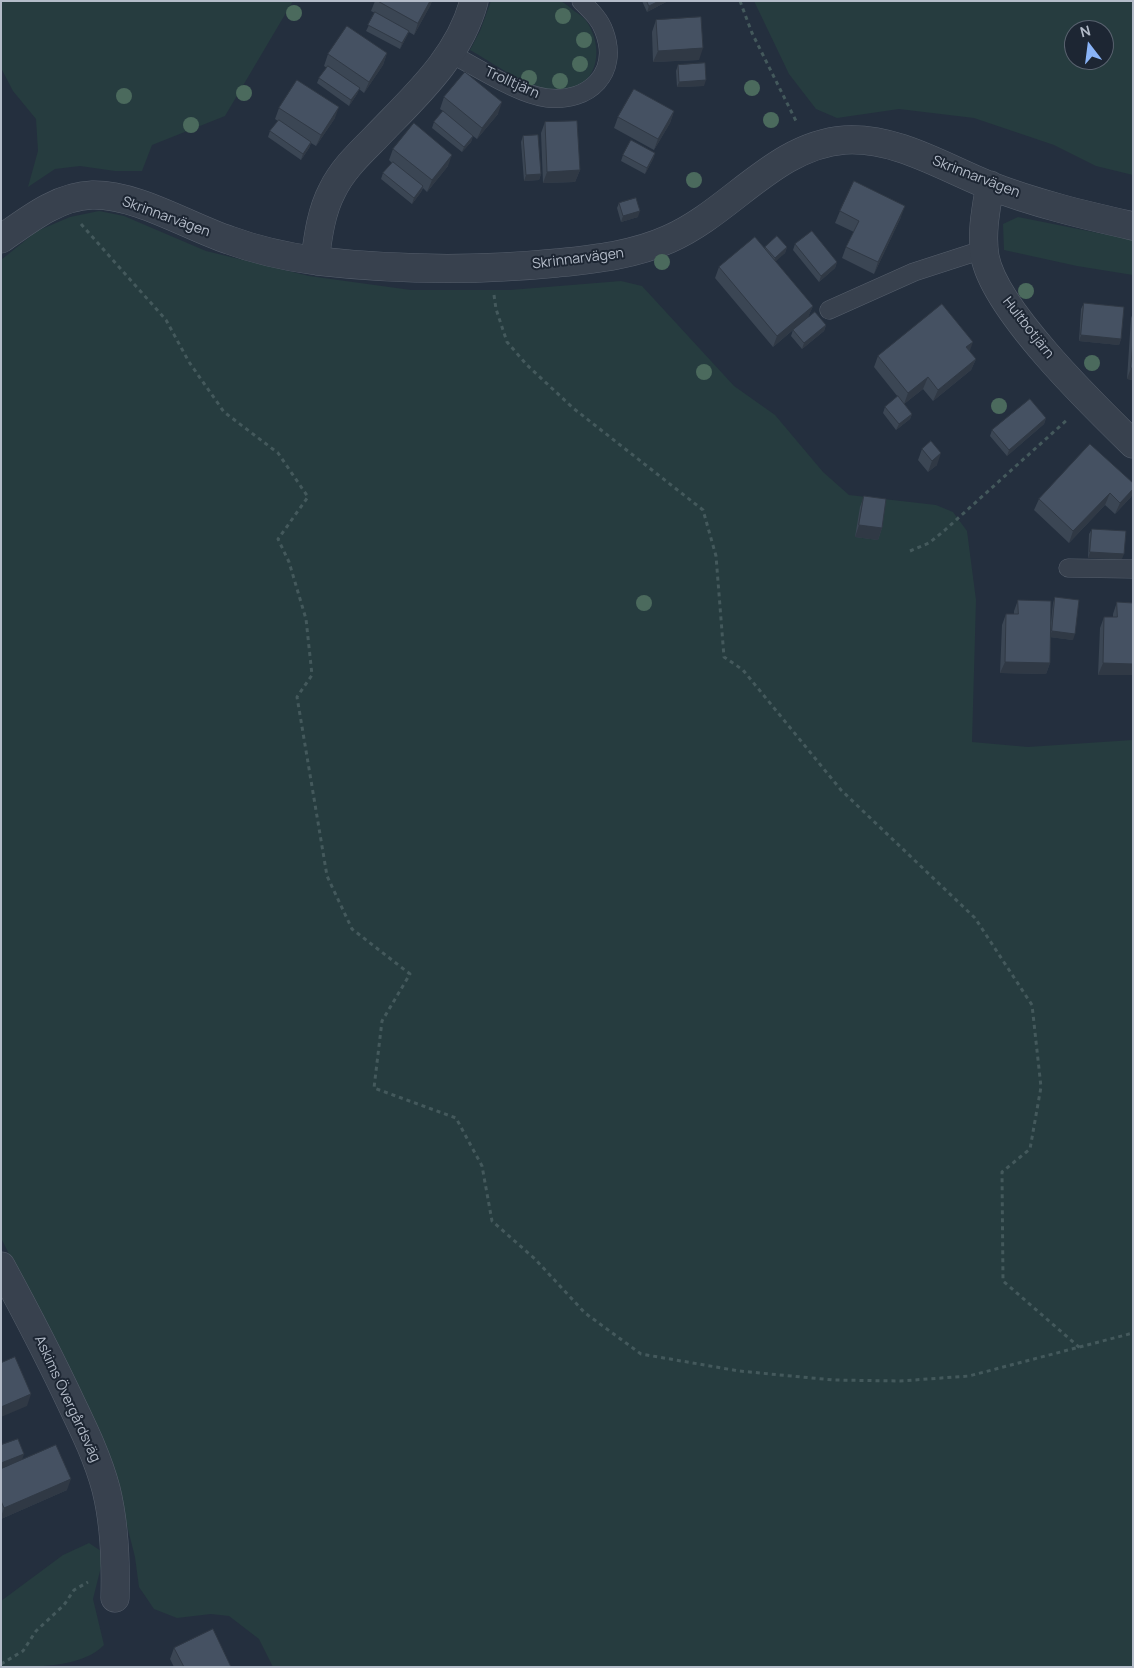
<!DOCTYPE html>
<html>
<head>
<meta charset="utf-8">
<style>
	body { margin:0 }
	#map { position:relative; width:1134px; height:1668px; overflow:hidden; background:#242f3e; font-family:Manrope,sans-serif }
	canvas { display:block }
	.frame { position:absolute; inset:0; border:2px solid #b4bcc9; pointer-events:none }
	.north { position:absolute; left:1064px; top:20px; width:50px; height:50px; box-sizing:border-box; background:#1d2633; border:1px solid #59626f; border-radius:50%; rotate:345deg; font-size:14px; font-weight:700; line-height:20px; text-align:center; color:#b4bcc9 }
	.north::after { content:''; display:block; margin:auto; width:18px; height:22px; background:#8ab4f8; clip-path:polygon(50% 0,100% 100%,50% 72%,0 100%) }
</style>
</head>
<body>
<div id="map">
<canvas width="1134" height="1668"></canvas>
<div class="frame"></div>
<div class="north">N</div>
</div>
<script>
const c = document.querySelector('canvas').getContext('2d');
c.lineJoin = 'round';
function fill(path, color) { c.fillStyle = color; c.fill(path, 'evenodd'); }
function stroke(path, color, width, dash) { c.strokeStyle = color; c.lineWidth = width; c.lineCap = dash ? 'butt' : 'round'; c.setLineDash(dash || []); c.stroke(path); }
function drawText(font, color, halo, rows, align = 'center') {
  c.font = font + ' Manrope,sans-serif'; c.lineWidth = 4; c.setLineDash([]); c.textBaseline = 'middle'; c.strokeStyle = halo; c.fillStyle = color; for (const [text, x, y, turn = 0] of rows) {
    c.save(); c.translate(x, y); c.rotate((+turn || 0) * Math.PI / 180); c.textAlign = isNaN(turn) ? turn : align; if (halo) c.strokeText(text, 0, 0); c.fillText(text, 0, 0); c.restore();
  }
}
fill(new Path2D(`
	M1 1H293L225 116 152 145 142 171H115L80 166 55 169 28 187 38 151 36 119 13 91 1 68Z
	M491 1C510 1 542 0 560 1 564 2 569 7 573 10 577 13 584 17 587 22 607 53 595 95 552 90 526 87 493 63 470 50L480 31Z
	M754 1H1133V175L1096 166 1054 145 974 118 899 109 837 118 816 109 789 74ZM1074 30H1104V60H1074Z
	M99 211 124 216 206 251 309 276 411 290H510L621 281 642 286 734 386 775 415 823 472 849 495 936 505 953 512 967 531 976 600 972 742 1028 747 1133 740V1667H273L259 1639 229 1616 211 1614 177 1618 154 1609 139 1587 135 1557 124 1514 60 1356 1 1238V260L37 231 70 217Z
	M1018 217 1133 240V275L1077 266 1004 250 1003 224Z
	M89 1543 101 1551 102 1563 93 1599 104 1645C82 1668 34 1667 1 1667V1601L63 1555Z`), '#263c3f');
const service = new Path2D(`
	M451 54C477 67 519 95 547 98 589 103 620 73 604 31 600 19 590 10 581 1
	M829 310 914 272 985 249
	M1068 568 1133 569`);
const minor = new Path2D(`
	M990 185C986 209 981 233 985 257 995 310 1093 405 1133 444
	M1 239C28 220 58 196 92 195 137 194 187 226 229 240 256 250 288 257 317 261 397 270 477 271 557 263 595 259 634 255 669 239 731 212 775 145 845 140 896 137 943 167 988 185 1034 203 1084 215 1133 226
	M315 260C318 237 321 212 332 191 342 170 359 154 375 138 414 97 459 58 474 1
	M1 1266C26 1312 50 1358 72 1405 85 1432 98 1459 106 1489 115 1525 116 1562 115 1598`);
stroke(service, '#565f6c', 19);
stroke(minor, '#565f6c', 29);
stroke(new Path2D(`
	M740 1 752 33 797 123
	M81 224 166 320 189 362 224 412 278 453 308 497 278 539 289 562 306 619 312 675 297 697 327 876 352 929 410 974 382 1021 374 1088 456 1118 482 1166 492 1221 535 1259 585 1313 641 1354 739 1371 833 1380 900 1381 969 1376 1133 1333
	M494 295 496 309 507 342 527 365 573 408 703 510 716 556 724 657 743 670 841 790 975 918 1032 1005 1041 1087 1030 1149 1002 1172 1003 1281 1080 1348
	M910 551 929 543 945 530 1068 419
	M1 1664 23 1651 36 1631 64 1605 74 1590 88 1582`), '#44595c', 3, [4, 4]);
stroke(service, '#38414e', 18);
stroke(minor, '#38414e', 28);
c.fillStyle = '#4b6a5d';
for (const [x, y] of [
	[294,13],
	[563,16],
	[584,40],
	[580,64],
	[529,78],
	[560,81],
	[752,88],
	[244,93],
	[124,96],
	[771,120],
	[191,125],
	[694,180],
	[662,262],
	[1026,291],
	[1092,363],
	[704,372],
	[999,406],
	[644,603]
]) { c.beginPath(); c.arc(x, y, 8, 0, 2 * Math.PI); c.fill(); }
fill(new Path2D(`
	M375 1H432L430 6 414 35 409 32 400 49 366 31 375 13 371 11Z
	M642 1H668L647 12Z
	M656 20 699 60 653 62 652 32Z
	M387 53 383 65 364 93 359 89 357 94 349 106 317 83 319 78 327 68 324 66 328 54Z
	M678 65 704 86 677 87 676 71Z
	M444 97 498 114 477 139 473 136 471 142 462 152 432 128 434 122 443 111 440 109Z
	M279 108 335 118 316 146 311 143 309 148 301 160 268 137 270 131 278 121 275 119Z
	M674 111 670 123 654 150 614 128 618 117Z
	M545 122 580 170 575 182 543 183 541 133Z
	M523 136 541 174 539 180 524 181 521 142Z
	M393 149 448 166 427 192 423 188 421 192 412 204 381 179 383 173 392 163 389 160Z
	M655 153 653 159 645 174 621 161 623 155Z
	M619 203 638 217 621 222 617 208Z
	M840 211 901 217 874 274 842 258 846 247 854 232 835 223Z
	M795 244 837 262 835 268 819 282 793 250Z
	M765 247H787L785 253 775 261 813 306 808 317 826 325 824 331 802 349 791 336 793 330 773 347 715 278 719 267 764 248Z
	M1084 303 1121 339 1119 345 1079 341 1081 309Z
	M1133 313V380L1127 379 1131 318Z
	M969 351 976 359 971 370 933 401 923 389 904 404 912 414 910 419 896 430 883 413 885 407 898 397 874 367 878 356Z
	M1046 418 1044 424 1007 456 990 436 992 430Z
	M922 449 937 465 928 472 918 460Z
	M1133 483V493L1131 497 1115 514 1105 505 1069 543 1034 510 1039 499Z
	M864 496 882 528 878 540 855 537 860 507Z
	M1092 529 1122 559 1088 558 1089 534Z
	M1055 597 1073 640 1050 637V663L1046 674 1000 673 1002 625 1006 614H1014V611L1018 600 1051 622 1053 603Z
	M1117 602 1133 603V675H1098L1100 628 1104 617H1113V614Z
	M1 1445 67 1490 1 1519V1469L12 1464 1 1468Z
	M174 1648 231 1667H174L170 1659Z`), '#3b4654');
fill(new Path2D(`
	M430 1H432L430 6 414 35 418 23Z
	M659 1H668L647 12 649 6Z
	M409 31 407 36 400 49 402 43Z
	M703 48 699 60 653 62 658 51Z
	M387 53 383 65 364 93 369 82Z
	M706 80 704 86 677 87 679 82Z
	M360 88 357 94 349 106 351 100Z
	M502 102 498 114 477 139 482 128Z
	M339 107 335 118 316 146 321 135Z
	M674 111 670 123 654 150 658 139Z
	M473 136 471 142 462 152 464 147Z
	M311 142 309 148 301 160 303 154Z
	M655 153 653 159 645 174 647 168Z
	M452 155 448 166 427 192 432 180Z
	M580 170 575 182 543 183 547 172Z
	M541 174 539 180 524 181 526 175Z
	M423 186 421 192 412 204 414 198Z
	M905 206 901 217 874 274 878 262Z
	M640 211 638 217 621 222 623 216Z
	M787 247 785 253 773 264 775 258Z
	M837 262 835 268 819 282 821 276Z
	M813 306 808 317 773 347 777 336Z
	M826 325 824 331 802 349 804 343Z
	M1081 335 1121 339 1119 345 1079 341Z
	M973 342 969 353 966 347Z
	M976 359 971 370 933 401 938 390Z
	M1131 368H1133V380L1127 379Z
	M928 377 923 389 904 404 908 393Z
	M912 414 910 419 896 430 899 424Z
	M1046 418 1044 424 1007 456 1009 450Z
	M941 453 937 465 928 472 932 461Z
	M1133 489V493L1131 497 1115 514 1120 503Z
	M1110 493 1105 505 1069 543 1073 531Z
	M859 525 882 528 878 540 855 537Z
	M1090 552 1124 554 1122 559 1088 558Z
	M1052 631 1075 634 1073 640 1049 637Z
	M1005 662 1050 663 1046 674 1000 673Z
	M1103 663 1133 664V675H1098Z
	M31 1394 27 1406 1 1417V1407Z
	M24 1454 22 1460 1 1468V1463Z
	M71 1479 67 1490 1 1519V1517L4 1508Z`), '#303945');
const building = new Path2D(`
	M378 1H430L418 23Z
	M647 1H659L649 6Z
	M375 12 409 31 402 43 368 25Z
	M701 17 703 48 658 51 656 20Z
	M347 26 387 53 369 82 328 54Z
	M705 63 706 80 679 82 678 65Z
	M328 66 360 88 351 100 319 78Z
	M465 72 502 102 482 128 444 97Z
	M297 80 339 107 321 135 279 108Z
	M634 89 674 111 658 139 618 117Z
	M443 111 473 136 464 147 434 122Z
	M279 120 311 142 303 154 270 131Z
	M577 121 580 170 547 172 545 122Z
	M414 123 452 155 432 180 393 149Z
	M538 135 541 174 526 175 523 136Z
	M631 140 655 153 647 168 623 155Z
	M393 162 423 186 414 198 383 173Z
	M854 181 905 206 878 262 846 247 859 221 840 211Z
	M636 198 640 211 623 216 619 203Z
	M812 231 837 262 821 276 795 244Z
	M777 236 787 247 775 258 765 247Z
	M755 237 813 306 777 336 719 267Z
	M1084 303 1124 307 1121 339 1081 335Z
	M942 304 973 342 966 347 976 359 938 390 928 377 908 393 878 356Z
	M815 312 826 325 804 343 793 330Z
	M1133 341V368H1131Z
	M898 396 912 414 899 424 885 407Z
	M1030 399 1046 418 1009 450 992 430Z
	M931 441 941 453 932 461 922 449Z
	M1090 444 1133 483V489L1120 503 1110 493 1073 531 1039 499Z
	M864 496 886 499 882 528 859 525Z
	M1092 529 1126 531 1124 554 1090 552Z
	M1055 597 1079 600 1075 634 1052 631Z
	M1018 600 1051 601 1050 663 1005 662 1006 614H1018Z
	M1117 602 1133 603V664L1103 663 1104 617H1117Z
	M15 1357 31 1394 1 1407V1363Z
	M18 1439 24 1454 1 1463V1445Z
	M56 1445 71 1479 4 1508 1 1501V1469Z
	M213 1629 231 1667H184L174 1648Z`);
fill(building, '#455162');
stroke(building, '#303945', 1);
drawText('14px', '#b4bcc9', '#1d2633', [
	["Trolltjärn",512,83,24],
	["Skrinnarvägen",976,177,21],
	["Skrinnarvägen",166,217,20],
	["Skrinnarvägen",578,259,-7],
	["Hultbotjärn",1028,328,52],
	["Askims Övergårdsväg",67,1399,65]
]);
</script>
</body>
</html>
